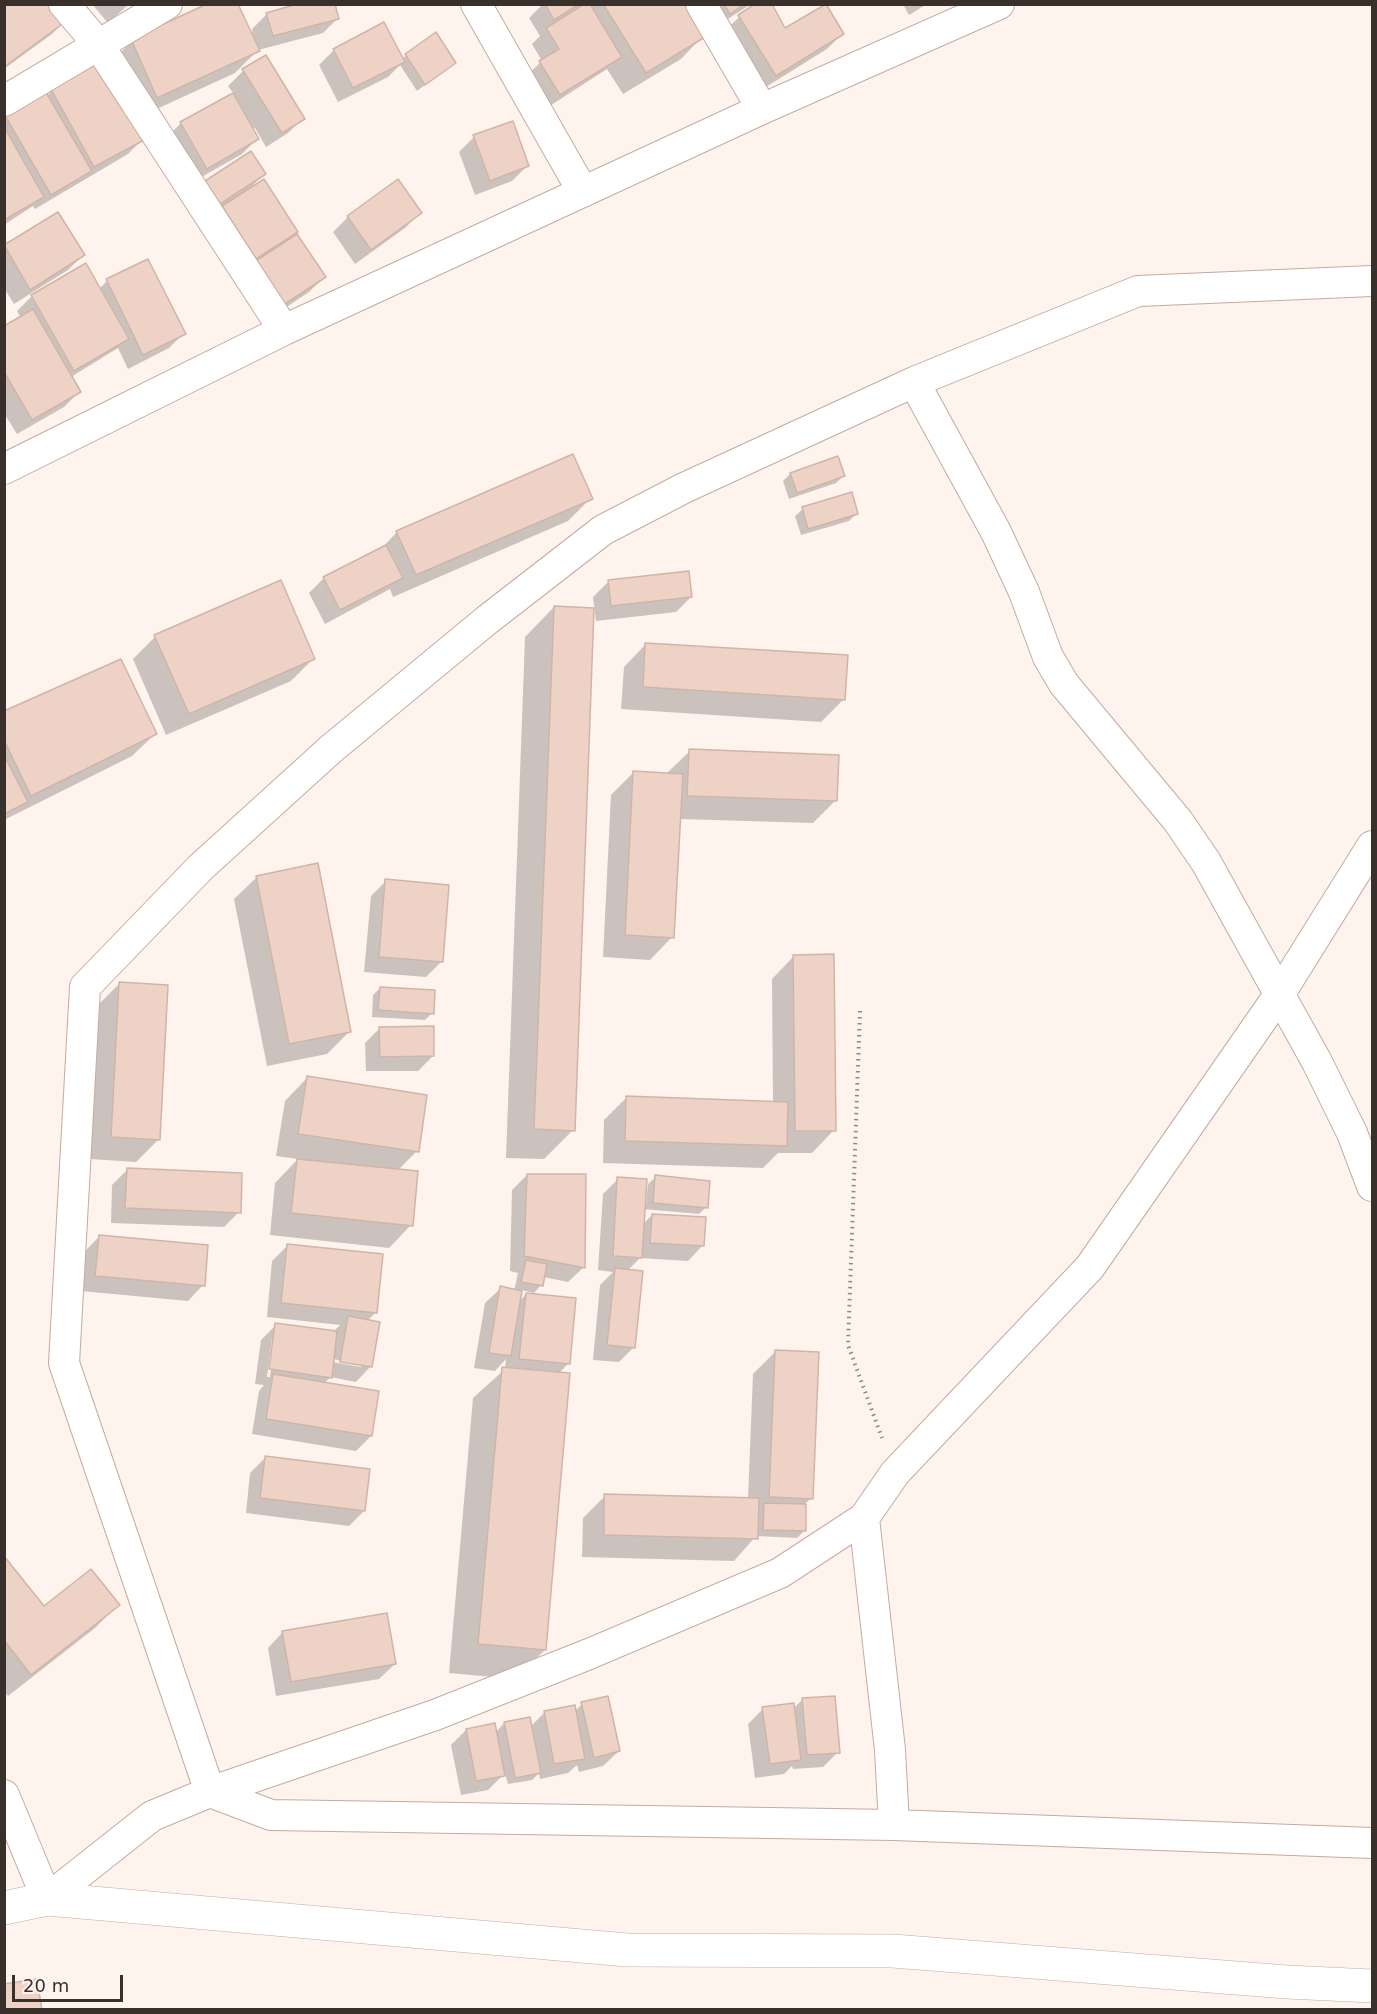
<!DOCTYPE html>
<html>
<head>
<meta charset="utf-8">
<style>
	body { margin:0 }
	#map { position:relative; width:1377px; height:2014px; overflow:hidden; background:#fef3ed; font-family:"DejaVu Sans",sans-serif }
	canvas { display:block }
	.frame { position:absolute; inset:0; border:6px solid #3a302b; pointer-events:none }
	.scale { position:absolute; left:12px; top:1975px; width:111px; height:27px; box-sizing:border-box; border:3px solid #3a302b; border-top:0; padding-left:8px; font-size:18px; line-height:21px; white-space:nowrap; color:#3a302b; -webkit-text-stroke:4px #fef3ed; paint-order:stroke }
</style>
</head>
<body>
<div id="map">
<canvas width="1377" height="2014"></canvas>
<div class="frame"></div>
<div class="scale">20 m</div>
</div>
<script>
const c = document.querySelector('canvas').getContext('2d');
c.lineJoin = 'round';
function fill(path, color) { c.fillStyle = color; c.fill(path, 'evenodd'); }
function stroke(path, color, width, dash) { c.strokeStyle = color; c.lineWidth = width; c.lineCap = dash ? 'butt' : 'round'; c.setLineDash(dash || []); c.stroke(path); }
fill(new Path2D(`
	M4 4 67 19 52 34 4 69Z
	M92 4H129L108 23Z
	M543 4H684L703 36 681 59 623 94 607 69 545 109 525 77 542 61 532 44 540 36 529 18Z
	M700 4H751L714 28Z
	M903 4H927L909 15Z
	M267 14 338 18 323 33 258 50 235 73 135 119 110 63 132 41H253L252 29Z
	M739 17 785 30 842 34 827 49 761 90 724 32Z
	M435 35 454 63 417 91 400 65 388 77 338 102 319 65 334 50 401 59Z
	M243 71 303 118 288 133 266 147 255 128 252 129 257 139 242 154 191 183 166 138 181 123 234 94 228 86Z
	M52 90 143 139 128 154 35 209 33 206 4 225V113L47 96Z
	M474 137 527 166 512 181 475 195 459 152Z
	M264 174 249 189 296 232 288 240 324 277 309 292 267 320 208 223 224 207 201 220 188 199Z
	M397 182 420 213 405 228 355 264 333 232 348 217Z
	M57 214 83 255 68 270 14 304 4 288V247Z
	M107 281 184 333 169 348 128 369 118 348 71 377 79 392 64 407 17 434 4 413V328L21 318 17 311 32 296 99 289Z
	M837 458 843 476 836 483 789 499 783 481 790 474Z
	M591 498 568 521 393 597 390 589 325 624 309 593 324 578 380 550 397 532Z
	M803 509 856 514 849 521 801 535 795 516Z
	M608 582 691 597 676 612 596 621 593 597Z
	M554 607 573 1130 544 1159 506 1158 525 637Z
	M155 637 313 659 291 681 166 735 133 659Z
	M646 644 843 700 821 722 621 709 624 667Z
	M4 713 155 734 132 756 4 820Z
	M690 751 835 801 813 823 679 819 672 937 650 960 603 957 611 795 634 772 667 773Z
	M257 877 350 1031 327 1054 267 1066 234 899Z
	M386 881 441 962 426 977 364 972 371 896Z
	M794 956 834 1130 812 1153H778L763 1168 603 1163 604 1120 627 1097 773 1102 772 979Z
	M120 983 159 1139 136 1162 90 1159 97 1006Z
	M380 988 432 1013 425 1020 372 1017 373 995Z
	M380 1028 433 1056 418 1071H366L365 1043Z
	M307 1078 417 1151 398 1170 411 1225 389 1248 270 1235 275 1183 298 1159 276 1156 285 1101Z
	M127 1170 239 1212 224 1227 111 1223 112 1185Z
	M527 1175 584 1267 568 1282 543 1277 541 1285 534 1293 521 1290 519 1302 526 1294 569 1363 558 1374 545 1650 515 1679 449 1673 473 1398 505 1369 506 1359 495 1371 474 1368 485 1303 501 1288 514 1291 518 1273 510 1271 512 1190Z
	M656 1177 706 1207 699 1214 643 1209 642 1225 652 1215 703 1245 688 1261 640 1258 627 1271 634 1347 619 1362 593 1360 600 1285 613 1272 598 1270 603 1194 618 1179 646 1205 648 1184Z
	M99 1237 203 1285 188 1301 81 1291 84 1252Z
	M287 1246 376 1312 367 1321 371 1366 356 1382 330 1377 324 1384 371 1436 356 1451 252 1434 259 1391 264 1385 255 1384 261 1340 276 1325 333 1332 340 1325 267 1317 272 1261ZM272 1339H275L270 1377H267ZM333 1359 361 1364V1367L332 1362Z
	M776 1351 811 1498 805 1504 804 1531 797 1538 756 1536 734 1561 582 1557 583 1518 605 1496 748 1499 753 1374Z
	M265 1458 364 1511 349 1526 246 1513 250 1473Z
	M4 1558 44 1608 118 1605 95 1628 8 1696 4 1691Z
	M283 1632 395 1664 379 1679 276 1696 268 1648Z
	M803 1699 838 1752 823 1767 793 1769 792 1766 784 1774 755 1778 748 1724 763 1709H793Z
	M582 1704 619 1751 603 1766 579 1772 577 1765 568 1773 540 1779 539 1773 532 1780 508 1784 505 1773 488 1790 461 1795 451 1745 466 1730 495 1733 504 1723 530 1727 545 1712 575 1711Z`), '#0003');
const building = new Path2D(`
	M4 4H58L69 19 4 67Z
	M207 4H238L260 51 157 98 131 39Z
	M297 4H335L339 19 273 36 266 13Z
	M545 4H579L554 20Z
	M584 4H590L622 57 560 95 539 61 559 49 546 28Z
	M603 4H685L705 37 646 73Z
	M724 4H745L730 14Z
	M755 4H772L785 28 826 4 844 34 776 76 738 15Z
	M384 22 405 62 353 88 333 49Z
	M436 32 456 63 425 85 405 54Z
	M266 55 305 119 282 133 242 69Z
	M102 61 144 140 94 167 51 89Z
	M44 89 92 171 51 195 4 114Z
	M233 93 259 139 207 169 180 122Z
	M513 121 529 166 490 181 473 135Z
	M4 127 44 197 4 220Z
	M251 151 266 174 217 206 202 183Z
	M264 179 298 232 256 259 222 206Z
	M398 179 422 213 371 250 347 216Z
	M58 212 85 255 30 290 4 245Z
	M297 234 326 277 282 306 254 262Z
	M148 259 186 334 143 355 106 279Z
	M86 263 129 339 74 371 31 295Z
	M33 309 81 392 32 420 4 372V326Z
	M573 454 593 499 416 575 396 531Z
	M838 456 845 476 797 493 790 473Z
	M852 492 858 514 808 529 802 507Z
	M386 545 403 578 340 610 323 577Z
	M689 571 692 597 611 606 608 580Z
	M281 580 315 659 189 714 154 635Z
	M554 606 594 608 575 1131 534 1129Z
	M645 643 848 655 845 700 643 687Z
	M121 659 157 734 31 796 4 740V711Z
	M689 749 839 755 837 801 687 796Z
	M4 755 28 802 4 814Z
	M633 771 683 774 674 938 625 935Z
	M318 863 351 1032 289 1044 256 876Z
	M385 879 449 885 443 962 379 957Z
	M834 954 836 1131H795L793 955Z
	M119 982 168 985 160 1140 111 1137Z
	M380 987 435 990 434 1014 378 1010Z
	M434 1026V1056L380 1057 379 1027Z
	M307 1076 427 1095 419 1152 298 1134Z
	M626 1096 788 1102 787 1146 625 1141Z
	M297 1159 418 1171 413 1226 291 1213Z
	M127 1168 242 1173 241 1213 125 1208Z
	M527 1174H586L585 1268 524 1256Z
	M655 1175 710 1181 708 1208 653 1203Z
	M617 1177 647 1179 642 1258 613 1256Z
	M652 1214 706 1217 704 1246 650 1243Z
	M99 1235 208 1245 205 1286 95 1276Z
	M287 1244 383 1254 377 1313 281 1303Z
	M526 1260 547 1264 543 1286 521 1282Z
	M615 1268 643 1271 635 1348 607 1345Z
	M500 1286 522 1291 511 1356 489 1353Z
	M526 1293 576 1298 570 1364 519 1359Z
	M348 1316 380 1322 372 1367 340 1362Z
	M275 1323 337 1331 332 1378 269 1369Z
	M775 1350 819 1352 813 1499 769 1497Z
	M502 1367 570 1373 546 1650 478 1644Z
	M273 1374 379 1391 372 1436 266 1419Z
	M265 1456 370 1469 365 1511 260 1498Z
	M604 1494 759 1498 758 1539 604 1535Z
	M764 1503 806 1504V1531L763 1530Z
	M4 1556 44 1606 91 1569 120 1605 31 1675 4 1640Z
	M387 1613 396 1664 291 1682 282 1631Z
	M608 1696 620 1751 594 1758 581 1702Z
	M835 1696 840 1753 807 1755 802 1698Z
	M794 1703 801 1760 770 1764 762 1707Z
	M575 1705 585 1759 554 1764 544 1711Z
	M530 1717 541 1773 515 1778 504 1722Z
	M495 1723 505 1776 476 1781 466 1729Z
	M37 1979 42 2010H4V1984Z`);
fill(building, '#edd2c5');
stroke(building, '#cfb5a8', 1.5);
const minor = new Path2D(`
	M64 4 98 44 284 330
	M476 4 583 192
	M701 4 762 109
	M4 101 167 4
	M1372 281 1138 291 914 382 684 488 603 530 487 620 331 749 201 867 85 987 64 1363 210 1792 271 1815 894 1825 1372 1843
	M914 382 996 532 1024 592 1048 657 1064 684 1178 821 1206 862 1317 1062 1352 1133 1372 1186
	M4 469 284 330 762 109 999 4
	M864 1518 890 1750 894 1825
	M4 1795 47 1899 152 1816 210 1792 435 1715 589 1654 780 1573 864 1518 895 1473 1090 1267 1279 995 1372 846`);
const tertiary = new Path2D(`
	M4 1908 47 1899 627 1950 893 1951 1287 1982 1372 1986`);
stroke(minor, '#c5ab9e', 32);
stroke(tertiary, '#c5ab9e', 34);
stroke(new Path2D(`
	M860 1011 848 1345 882 1438`), '#928883', 4, [1.5, 4.5]);
stroke(minor, '#fff', 30);
stroke(tertiary, '#fff', 33);
</script>
</body>
</html>
